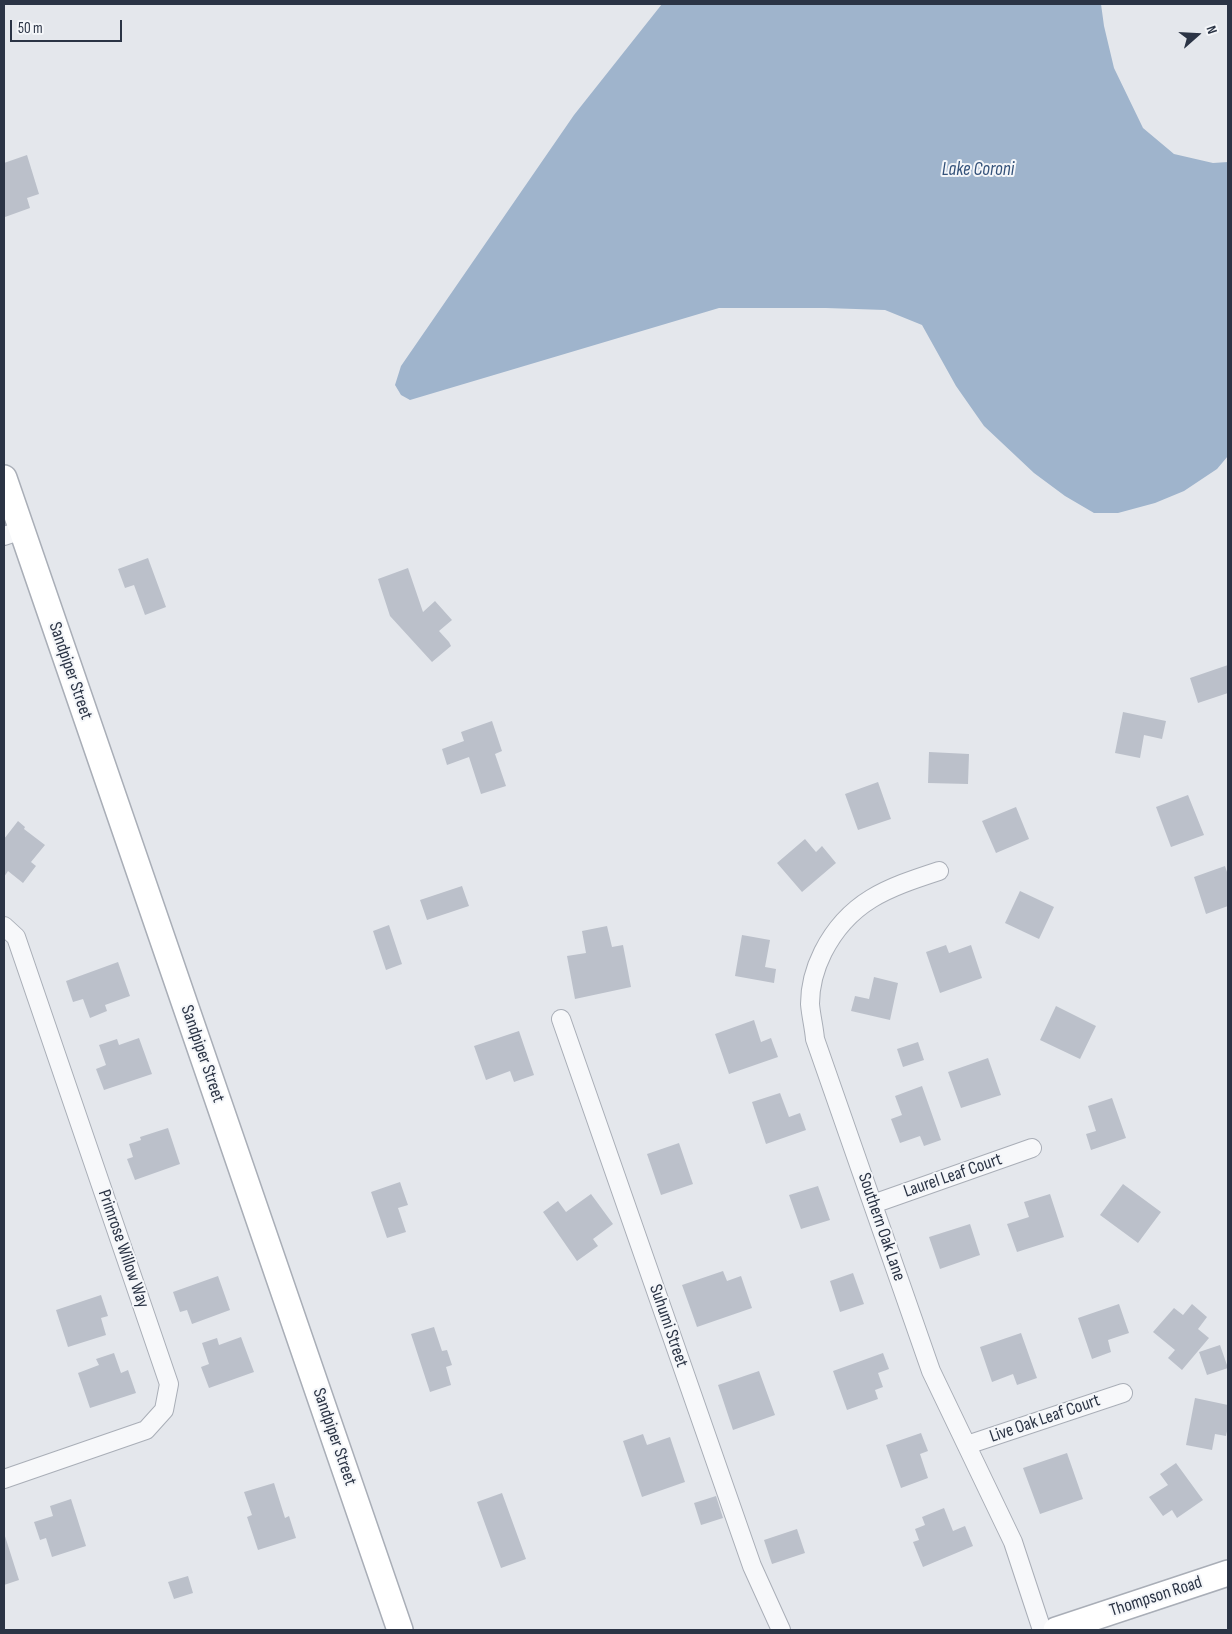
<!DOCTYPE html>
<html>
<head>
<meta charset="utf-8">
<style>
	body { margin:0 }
	#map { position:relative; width:1232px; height:1634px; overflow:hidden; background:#e4e7ec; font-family:"Sofia Sans Condensed",sans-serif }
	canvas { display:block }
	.frame { position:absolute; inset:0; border:5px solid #2b3445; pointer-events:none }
	.north { position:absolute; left:1172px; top:10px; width:50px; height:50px; -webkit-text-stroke:4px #f4f6f9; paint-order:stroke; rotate:71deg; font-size:14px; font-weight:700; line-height:20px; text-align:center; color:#2b3445 }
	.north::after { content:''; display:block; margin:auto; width:18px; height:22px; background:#2b3445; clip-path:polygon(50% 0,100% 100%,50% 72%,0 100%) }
	.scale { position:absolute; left:10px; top:20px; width:112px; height:22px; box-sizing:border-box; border:2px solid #2b3445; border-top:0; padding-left:6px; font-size:15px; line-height:18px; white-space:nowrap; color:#2b3445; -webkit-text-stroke:4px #f4f6f9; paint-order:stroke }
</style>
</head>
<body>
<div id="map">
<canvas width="1232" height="1634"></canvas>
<div class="frame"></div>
<div class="north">N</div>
<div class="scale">50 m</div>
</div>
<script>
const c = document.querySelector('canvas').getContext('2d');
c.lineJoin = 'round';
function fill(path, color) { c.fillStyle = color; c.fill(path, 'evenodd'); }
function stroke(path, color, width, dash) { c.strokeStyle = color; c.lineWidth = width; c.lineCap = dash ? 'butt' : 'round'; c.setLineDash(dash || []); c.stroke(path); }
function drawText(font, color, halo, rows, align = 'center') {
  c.font = font + ' "Sofia Sans Condensed",sans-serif'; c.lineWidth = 4; c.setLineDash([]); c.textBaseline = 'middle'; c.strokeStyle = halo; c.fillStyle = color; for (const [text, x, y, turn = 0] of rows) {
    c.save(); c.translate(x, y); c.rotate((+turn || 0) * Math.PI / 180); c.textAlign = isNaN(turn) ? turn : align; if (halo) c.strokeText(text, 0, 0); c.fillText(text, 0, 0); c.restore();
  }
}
fill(new Path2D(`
	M662 4H1101L1104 26 1114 68 1143 128 1174 154 1213 163 1228 162V456L1217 469 1184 491 1155 503 1118 513H1094L1065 496 1034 473 984 426 956 386 922 325 885 310 826 308H719L410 400 401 395 395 385 401 366 574 115Z`), '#9fb4cc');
fill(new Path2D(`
	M27 155 39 194 27 198 30 208 5 217 4 213V163Z
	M148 558 166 607 145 615 134 585 125 588 118 569Z
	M408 568 423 612 435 601 452 620 439 631 449 642 451 646 432 662 390 616 378 579Z
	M1228 665V693L1198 703 1190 678Z
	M1123 712 1166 721 1162 739 1144 735 1140 758 1115 753Z
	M492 721 502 751 495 754 506 786 481 794 469 757 447 765 442 749 464 741 461 732Z
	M929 752 969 754 968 784 928 783Z
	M878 782 891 819 858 830 845 794Z
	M1188 795 1204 835 1171 847 1156 807Z
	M1016 807 1029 839 996 853 982 821Z
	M18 821 25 827 24 829 45 845 31 862 36 866 23 883 8 871 4 877V839Z
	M805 839 816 852 822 846 836 863 802 892 777 863Z
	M1225 866 1228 875V906L1206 914 1194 877Z
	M462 886 469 906 427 920 420 900Z
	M1020 891 1054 907 1039 939 1005 923Z
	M389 925 402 964 386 970 373 931Z
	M607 926 612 947 623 945 631 987 575 999 567 956 586 953 582 931Z
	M742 935 770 940 765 967 776 969 774 983 735 976Z
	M946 945 949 953 971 945 982 978 940 993 926 952Z
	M118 962 130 996 105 1005 107 1011 90 1018 83 999 73 1002 66 981Z
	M874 977 898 983 890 1020 851 1011 855 996 869 999Z
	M1056 1006 1096 1026 1080 1059 1040 1040Z
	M754 1020 761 1042 771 1038 778 1057 729 1074 715 1034Z
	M519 1031 534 1075 514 1082 510 1071 486 1080 474 1046Z
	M139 1038 152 1074 104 1090 96 1069 106 1065 99 1045 117 1039 119 1045Z
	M918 1042 924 1060 903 1067 897 1049Z
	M988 1058 1001 1095 961 1108 948 1072Z
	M922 1086 941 1140 924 1146 920 1136 900 1143 891 1119 902 1115 895 1096Z
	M780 1093 789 1117 800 1113 806 1130 766 1144 752 1102Z
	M1112 1098 1126 1138 1091 1150 1086 1134 1096 1131 1088 1106Z
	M168 1128 180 1164 135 1180 127 1159 133 1157 129 1144 141 1140 140 1137Z
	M679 1143 693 1184 661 1195 647 1154Z
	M400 1182 408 1205 398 1208 406 1232 387 1238 371 1192Z
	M1123 1184 1161 1212 1138 1243 1100 1215Z
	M818 1186 830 1220 801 1229 789 1195Z
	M591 1194 613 1224 593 1239 598 1246 577 1261 543 1212 558 1201 566 1212Z
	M1050 1194 1064 1237 1017 1252 1007 1224 1029 1217 1024 1202Z
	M970 1224 980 1255 940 1269 929 1237Z
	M723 1271 727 1281 741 1276 752 1308 697 1327 682 1285Z
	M853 1273 864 1304 840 1312 830 1281Z
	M218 1276 230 1310 192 1324 187 1310 180 1312 173 1292Z
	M101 1295 108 1316 101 1318 106 1335 68 1347 56 1310Z
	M1119 1304 1129 1333 1108 1340 1111 1352 1092 1359 1078 1318Z
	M1192 1304 1207 1317 1198 1329 1209 1338 1182 1370 1168 1358 1175 1350 1153 1332 1174 1308 1183 1315Z
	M434 1327 442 1351 447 1350 452 1365 446 1367 451 1385 430 1392 411 1334Z
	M1021 1333 1037 1378 1017 1385 1013 1374 992 1382 980 1347Z
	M241 1337 254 1372 209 1388 201 1367 209 1364 202 1343 217 1338 219 1345Z
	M1220 1345 1228 1368 1207 1375 1199 1352Z
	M114 1353 121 1373 128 1370 136 1393 90 1408 78 1373 99 1365 96 1359Z
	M883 1353 889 1369 878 1373 883 1387 875 1390 878 1399 847 1410 833 1371Z
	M759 1371 775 1415 733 1430 718 1385Z
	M1195 1398 1228 1405V1426L1226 1436 1215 1434 1212 1450 1186 1445Z
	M921 1433 928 1451 920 1454 928 1478 901 1488 886 1445Z
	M643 1434 647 1445 670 1437 685 1482 642 1497 623 1441Z
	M1067 1453 1083 1499 1040 1514 1023 1468Z
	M1176 1463 1203 1500 1177 1518 1172 1510 1163 1516 1149 1497 1168 1485 1160 1474Z
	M274 1483 285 1518 289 1516 296 1538 258 1550 247 1517 252 1515 244 1492Z
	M502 1493 526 1559 501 1568 477 1502Z
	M716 1496 723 1518 701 1525 694 1503Z
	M71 1499 86 1546 52 1557 46 1538 40 1540 34 1522 53 1516 50 1506Z
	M944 1508 953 1531 965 1526 973 1546 923 1567 913 1542 919 1540 915 1529 925 1525 922 1517Z
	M797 1529 805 1553 772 1564 764 1540Z
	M4 1533 19 1580 4 1585Z
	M188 1576 193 1593 174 1599 168 1582Z`), '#bbc0ca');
const street = new Path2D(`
	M4 536 22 530
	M939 871C887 888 849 901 823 952 815 968 810 987 810 1004 811 1016 814 1027 815 1039L931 1371 1013 1542 1042 1630
	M4 926 16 937 169 1384 164 1410 146 1430 4 1479
	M561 1019 752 1566 781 1630
	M873 1204 1032 1148
	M967 1445 1123 1393`);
const secondary = new Path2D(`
	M4 478 400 1630
	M1056 1630 1228 1573`);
stroke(street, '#a9aeb7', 20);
stroke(secondary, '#a9aeb7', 28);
stroke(street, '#f7f8fa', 18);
stroke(secondary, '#fff', 25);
drawText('18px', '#2b3445', '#f4f6f9', [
	["Sandpiper Street",70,671,71],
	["Sandpiper Street",202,1054,71],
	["Laurel Leaf Court",953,1176,-19],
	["Southern Oak Lane",881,1227,71],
	["Primrose Willow Way",123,1249,71],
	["Suhumi Street",668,1326,71],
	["Live Oak Leaf Court",1045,1419,-19],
	["Sandpiper Street",334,1437,71],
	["Thompson Road",1156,1597,-18]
]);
drawText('italic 19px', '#34527a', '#f4f6f9', [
	["Lake Coroni",978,170]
]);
</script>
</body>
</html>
